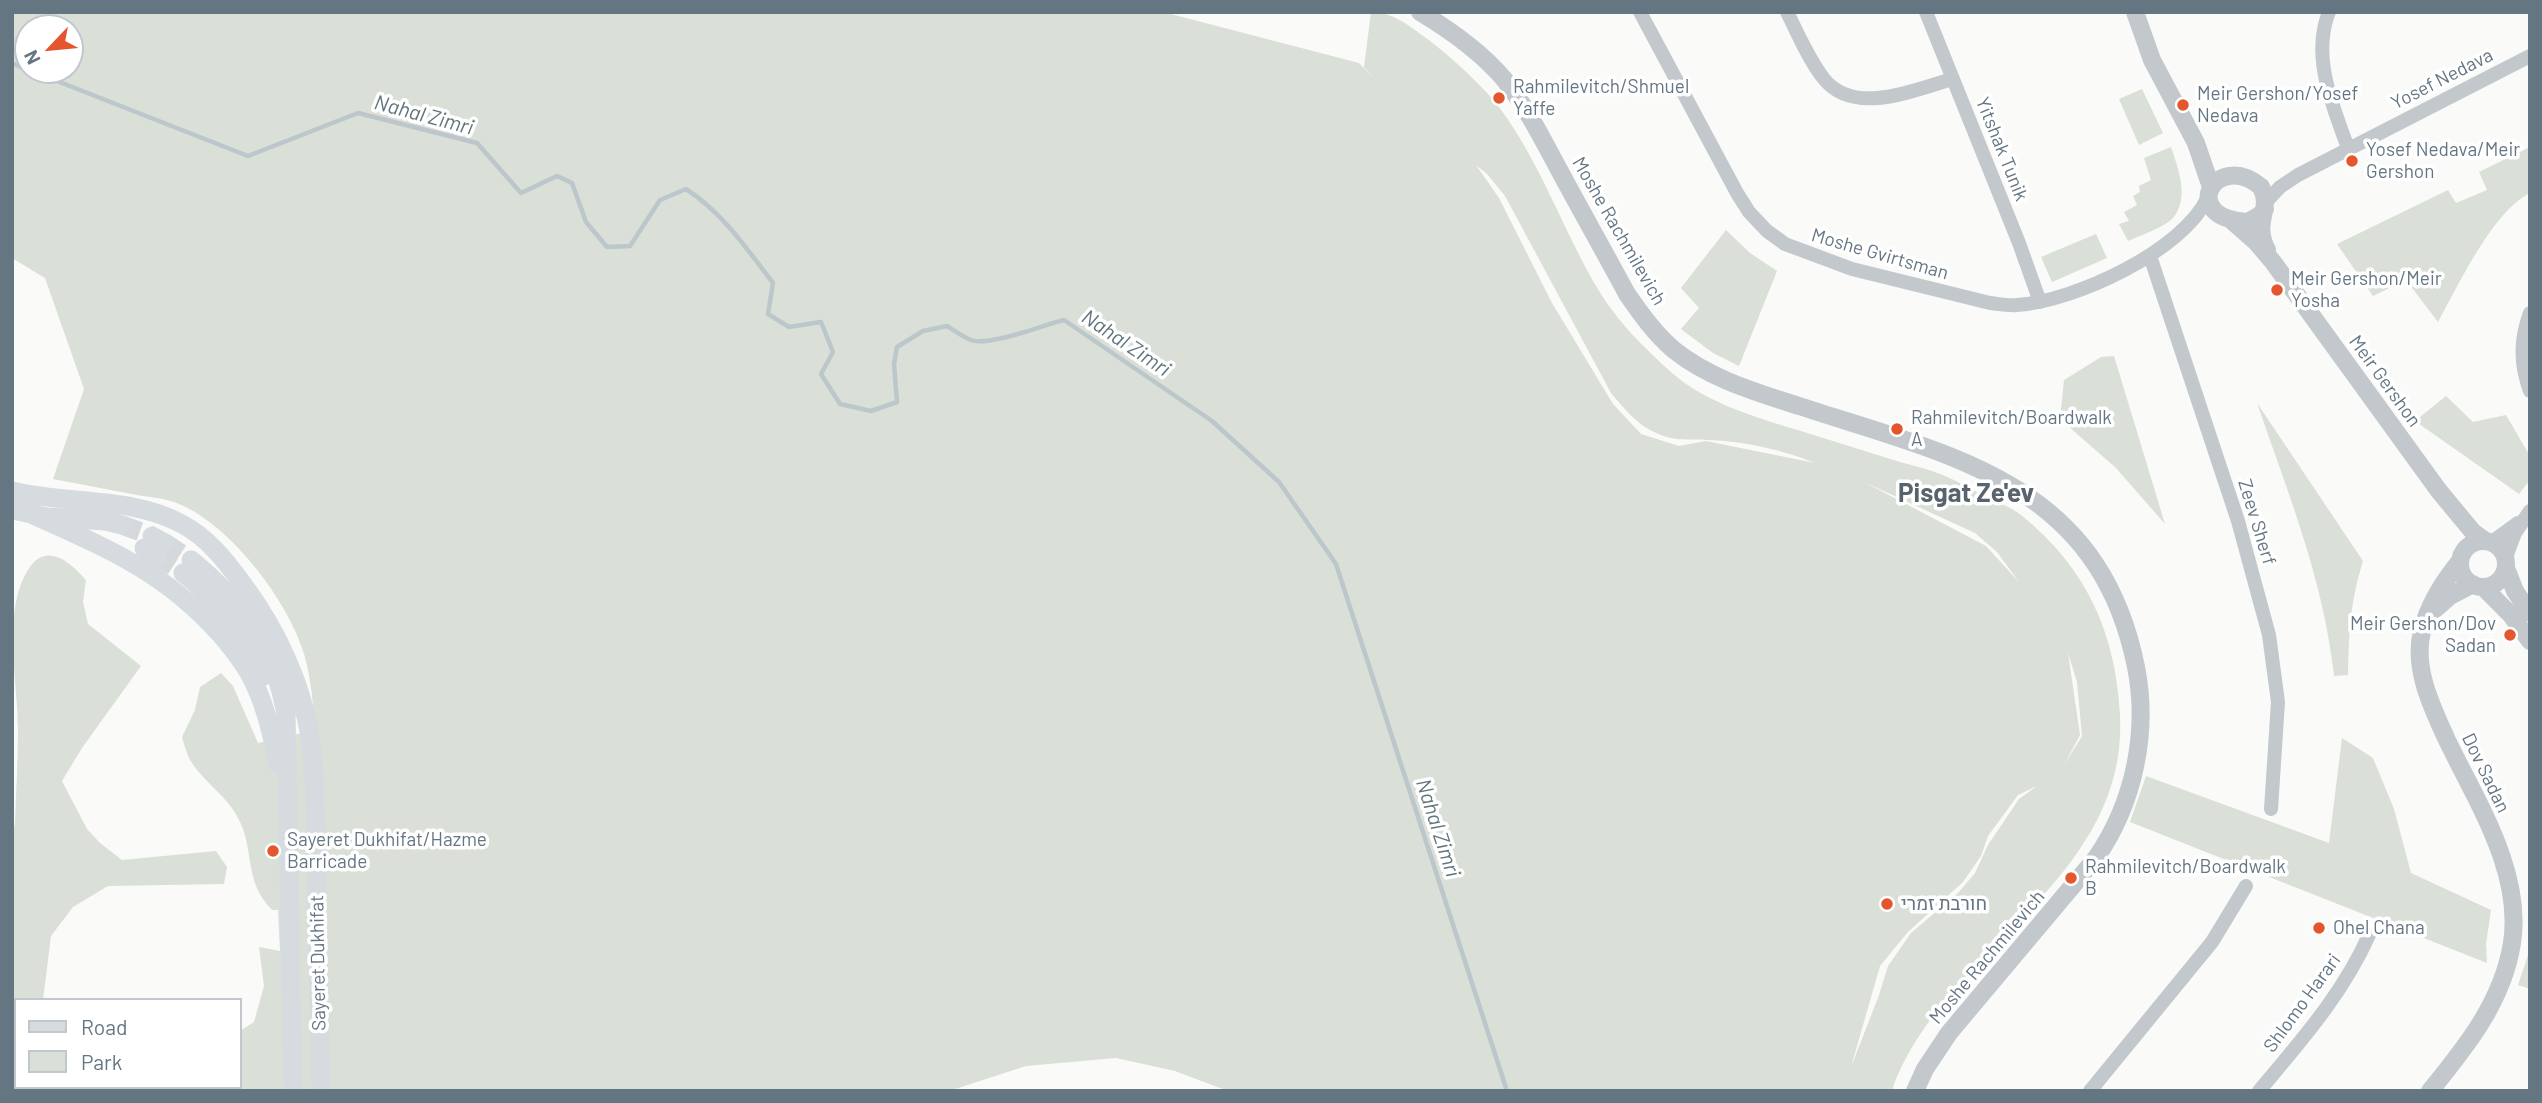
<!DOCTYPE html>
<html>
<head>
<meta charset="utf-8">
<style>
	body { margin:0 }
	#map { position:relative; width:2542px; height:1103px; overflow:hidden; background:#fafaf8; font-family:Barlow,sans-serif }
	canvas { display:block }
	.frame { position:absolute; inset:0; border:14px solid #657683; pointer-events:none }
	.legend { position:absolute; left:14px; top:998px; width:228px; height:91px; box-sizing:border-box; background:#fff; border:2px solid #c1c8cd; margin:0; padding:9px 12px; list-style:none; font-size:21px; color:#657683 }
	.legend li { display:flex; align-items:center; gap:14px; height:35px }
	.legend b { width:35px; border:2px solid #c1c8cd }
	.north { position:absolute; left:14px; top:14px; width:70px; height:70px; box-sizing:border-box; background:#fff; border:2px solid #c1c8cd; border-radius:50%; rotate:244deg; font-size:19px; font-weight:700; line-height:28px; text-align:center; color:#657683 }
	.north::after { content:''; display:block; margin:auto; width:24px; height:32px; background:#e4572e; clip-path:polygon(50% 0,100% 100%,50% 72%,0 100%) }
</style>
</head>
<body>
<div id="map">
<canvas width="2542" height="1103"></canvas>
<div class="frame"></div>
<ul class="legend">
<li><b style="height:9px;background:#d6dbdf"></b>Road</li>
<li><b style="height:19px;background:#dadfd7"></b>Park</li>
</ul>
<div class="north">N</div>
</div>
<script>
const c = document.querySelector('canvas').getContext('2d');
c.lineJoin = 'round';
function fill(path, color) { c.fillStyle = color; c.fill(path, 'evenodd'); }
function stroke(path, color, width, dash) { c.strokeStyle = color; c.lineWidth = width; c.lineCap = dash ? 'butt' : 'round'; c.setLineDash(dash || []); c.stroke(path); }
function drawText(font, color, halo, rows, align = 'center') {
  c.font = font + ' Barlow,Heebo,sans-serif'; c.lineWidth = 7; c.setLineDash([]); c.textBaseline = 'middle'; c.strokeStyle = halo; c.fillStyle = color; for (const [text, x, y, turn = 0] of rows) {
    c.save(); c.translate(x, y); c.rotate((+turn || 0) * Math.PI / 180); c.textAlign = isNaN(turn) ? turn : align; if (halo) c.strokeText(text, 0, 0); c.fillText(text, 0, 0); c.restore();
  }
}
fill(new Path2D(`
	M12 12H1163L1359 63 1373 77 1364 67 1371 12C1393 12 1408 25 1426 38 1447 53 1483 86 1499 107 1541 163 1563 231 1599 291 1618 322 1644 348 1671 372 1707 404 1758 418 1804 432 1836 442 1868 452 1900 462 1915 466 1931 470 1945 476 1959 482 1973 490 1986 497 1997 502 2011 507 2021 515 2086 567 2116 633 2120 716 2128 882 1940 951 1892 1091H1228L1175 1071 1116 1058 1026 1066 949 1091H12V837L15 824C16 793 18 760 18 728 18 679 0 603 33 563 52 544 73 566 86 580L83 602 88 624 141 666 82 748 62 781 87 829 100 843 122 860 216 851 227 867 224 884 108 886 73 907 51 936 43 1000H16V1087H240V1031L254 1022 264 986 259 947 280 951 278 910H272C242 879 256 849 237 816 224 793 201 780 189 758 186 751 184 744 182 737L195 710 200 687 221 673 233 686 258 743 314 730C314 706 311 680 305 657 290 602 228 521 174 502 162 498 149 497 137 495 109 490 81 484 53 479L84 389 45 278 12 258ZM28 28H70V70H28ZM1476 165 1487 174 1505 196 1611 393C1623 407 1634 421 1650 430 1672 442 1686 439 1709 440 1743 441 1783 450 1815 463L1706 441 1679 446 1641 434 1613 404 1552 303 1499 198ZM1864 482 1975 533 1997 552 2019 582 1986 546ZM2068 653 2077 682 2082 736 2064 765 2080 735ZM2037 786 2019 799 1988 845 1975 873 1959 892 1911 933 1888 966 1879 995 1851 1067 1880 966 1908 932 1963 882 1981 856 1988 836 2018 795Z
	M2142 89 2163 133 2139 145 2119 99Z
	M2171 147C2178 168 2190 198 2173 218 2165 227 2139 236 2128 241L2119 224 2129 221 2124 212 2137 205 2133 196 2140 192 2139 186 2151 180 2144 158Z
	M2530 147V193C2492 212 2459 285 2438 322L2406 280 2373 296 2337 244 2448 190 2456 203 2487 190 2479 172Z
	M1726 230 1750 253 1777 271 1739 366 1713 353 1681 329 1699 308 1681 288Z
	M2096 234 2107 258 2052 282 2041 257Z
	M2114 356 2165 524 2116 468 2060 419 2064 380 2101 357Z
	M2446 396 2473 422 2506 415 2530 456V480L2519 494 2415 421Z
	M2257 403 2363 561C2350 603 2349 632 2348 675L2334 676C2324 581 2288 493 2257 403Z
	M2342 738 2373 758 2394 809 2411 873 2491 910 2486 944 2487 963 2130 822 2146 776 2329 843Z
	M2529 927 2530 928V989L2518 985 2528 955Z`), '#dadfd7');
stroke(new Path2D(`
	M12 63 28 70
	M29 70 248 156 358 113 477 143 521 193 557 176 572 183 586 222 607 247 630 246 660 200 686 189C723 213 747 249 773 283L768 314 789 327 821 322 833 352 821 374 840 404 871 411 897 402 894 364 897 347 923 331 947 326C955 331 963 337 971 340 988 347 1043 325 1064 320L1212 421 1279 482 1336 564 1507 1091`), '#bbc7cb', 4.5);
stroke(new Path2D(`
	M122 525 152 536
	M165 543 191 560
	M157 556 183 573`), '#d5d9db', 19, [19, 10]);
stroke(new Path2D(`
	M1640 12 1737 193 1749 212 1767 231 1785 244 1852 269 1990 303C1999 304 2008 306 2017 305 2075 301 2183 251 2208 197
	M1787 12C1798 34 1809 60 1824 79 1855 117 1915 89 1953 79
	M1926 12 2019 243 2040 302
	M2329 12C2311 57 2333 106 2348 148
	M2266 202 2280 187 2298 175 2530 56
	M2150 256 2238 521 2269 635 2278 702 2271 809
	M2530 313C2520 340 2520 364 2530 391
	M2492 542 2518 523
	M2506 557 2515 533 2530 511
	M2090 1091 2212 942 2246 886
	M2259 1091C2301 1041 2343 994 2370 933`), '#c3c8cc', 14);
stroke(new Path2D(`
	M1420 12C1450 30 1481 52 1504 79 1525 105 1541 136 1557 166 1580 209 1604 251 1627 294 1641 314 1655 334 1674 350 1710 379 1756 392 1799 406 1952 456 2099 482 2136 667 2149 732 2134 803 2096 858L1949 1033 1925 1069 1915 1091
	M2135 12 2152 60 2196 143 2211 187
	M2265 209 2260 215 2248 222C2176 218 2216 149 2261 187 2273 210 2252 221 2267 250
	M2230 219 2256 242 2273 262 2439 491 2473 532 2484 540
	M2460 564a23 23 0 1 1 46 0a23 23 0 1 1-46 0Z
	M2506 568 2515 591 2530 613
	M2483 587 2511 615 2530 641
	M2433 611 2450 596 2473 584
	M2430 1091C2466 1047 2503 1001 2512 943 2523 871 2476 801 2446 738 2431 705 2413 668 2422 631 2428 605 2443 582 2460 561`), '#c3c8cc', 18);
stroke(new Path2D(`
	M12 491C69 505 130 496 182 524 208 538 225 560 242 583 278 631 306 691 312 752 317 803 316 855 317 906 318 967 320 1029 321 1091
	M12 510 47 517 105 521 122 525
	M29 513C104 547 163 570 220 634 234 650 248 668 256 687 267 711 273 738 278 764
	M152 536 165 543
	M144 548 157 556
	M191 560C241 600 276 652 286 715L293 1091
	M183 573C217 599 245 637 264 676`), '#d6dbdf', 19);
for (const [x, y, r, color] of [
	[1499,98,7,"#e4572e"],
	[2183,105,7,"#e4572e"],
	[2352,161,7,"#e4572e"],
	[2277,290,7,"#e4572e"],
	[1897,429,7,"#e4572e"],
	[2510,635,7,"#e4572e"],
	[273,851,7,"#e4572e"],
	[2071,878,7,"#e4572e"],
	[1887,904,7,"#e4572e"],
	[2319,928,7,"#e4572e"]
]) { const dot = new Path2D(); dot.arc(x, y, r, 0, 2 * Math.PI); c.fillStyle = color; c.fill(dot); stroke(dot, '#fff', 2.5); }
drawText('19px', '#657683', '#fff', [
	["Yosef Nedava",2442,79,-27],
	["Yitshak Tunik",2002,149,68],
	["Moshe Rachmilevich",1619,231,60],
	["Moshe Gvirtsman",1880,254,16],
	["Meir Gershon",2385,381,54],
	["Zeev Sherf",2257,522,73],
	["Dov Sadan",2486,773,64],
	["Moshe Rachmilevich",1987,957,-50],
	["Sayeret Dukhifat",318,963,-91],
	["Shlomo Harari",2302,1003,-54]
]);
drawText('19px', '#657683', '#fff', [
	["Rahmilevitch/Shmuel",1513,87],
	["Yaffe",1513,109],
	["Meir Gershon/Yosef",2197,94],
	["Nedava",2197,116],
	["Yosef Nedava/Meir",2366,150],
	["Gershon",2366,172],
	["Meir Gershon/Meir",2291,279],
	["Yosha",2291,301],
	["Rahmilevitch/Boardwalk",1911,418],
	["A",1911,440],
	["Meir Gershon/Dov",2496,624,"right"],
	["Sadan",2496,646,"right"],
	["Sayeret Dukhifat/Hazme",287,840],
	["Barricade",287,862],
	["Rahmilevitch/Boardwalk",2085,867],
	["B",2085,889],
	["חורבת זמרי",1901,904],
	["Ohel Chana",2333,928]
], 'left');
drawText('italic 21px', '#60757c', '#fff', [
	["Nahal Zimri",424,115,15],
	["Nahal Zimri",1126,343,34],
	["Nahal Zimri",1438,828,72]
]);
drawText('bold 26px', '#57646e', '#fff', [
	["Pisgat Ze'ev",1966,493]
]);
</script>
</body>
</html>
